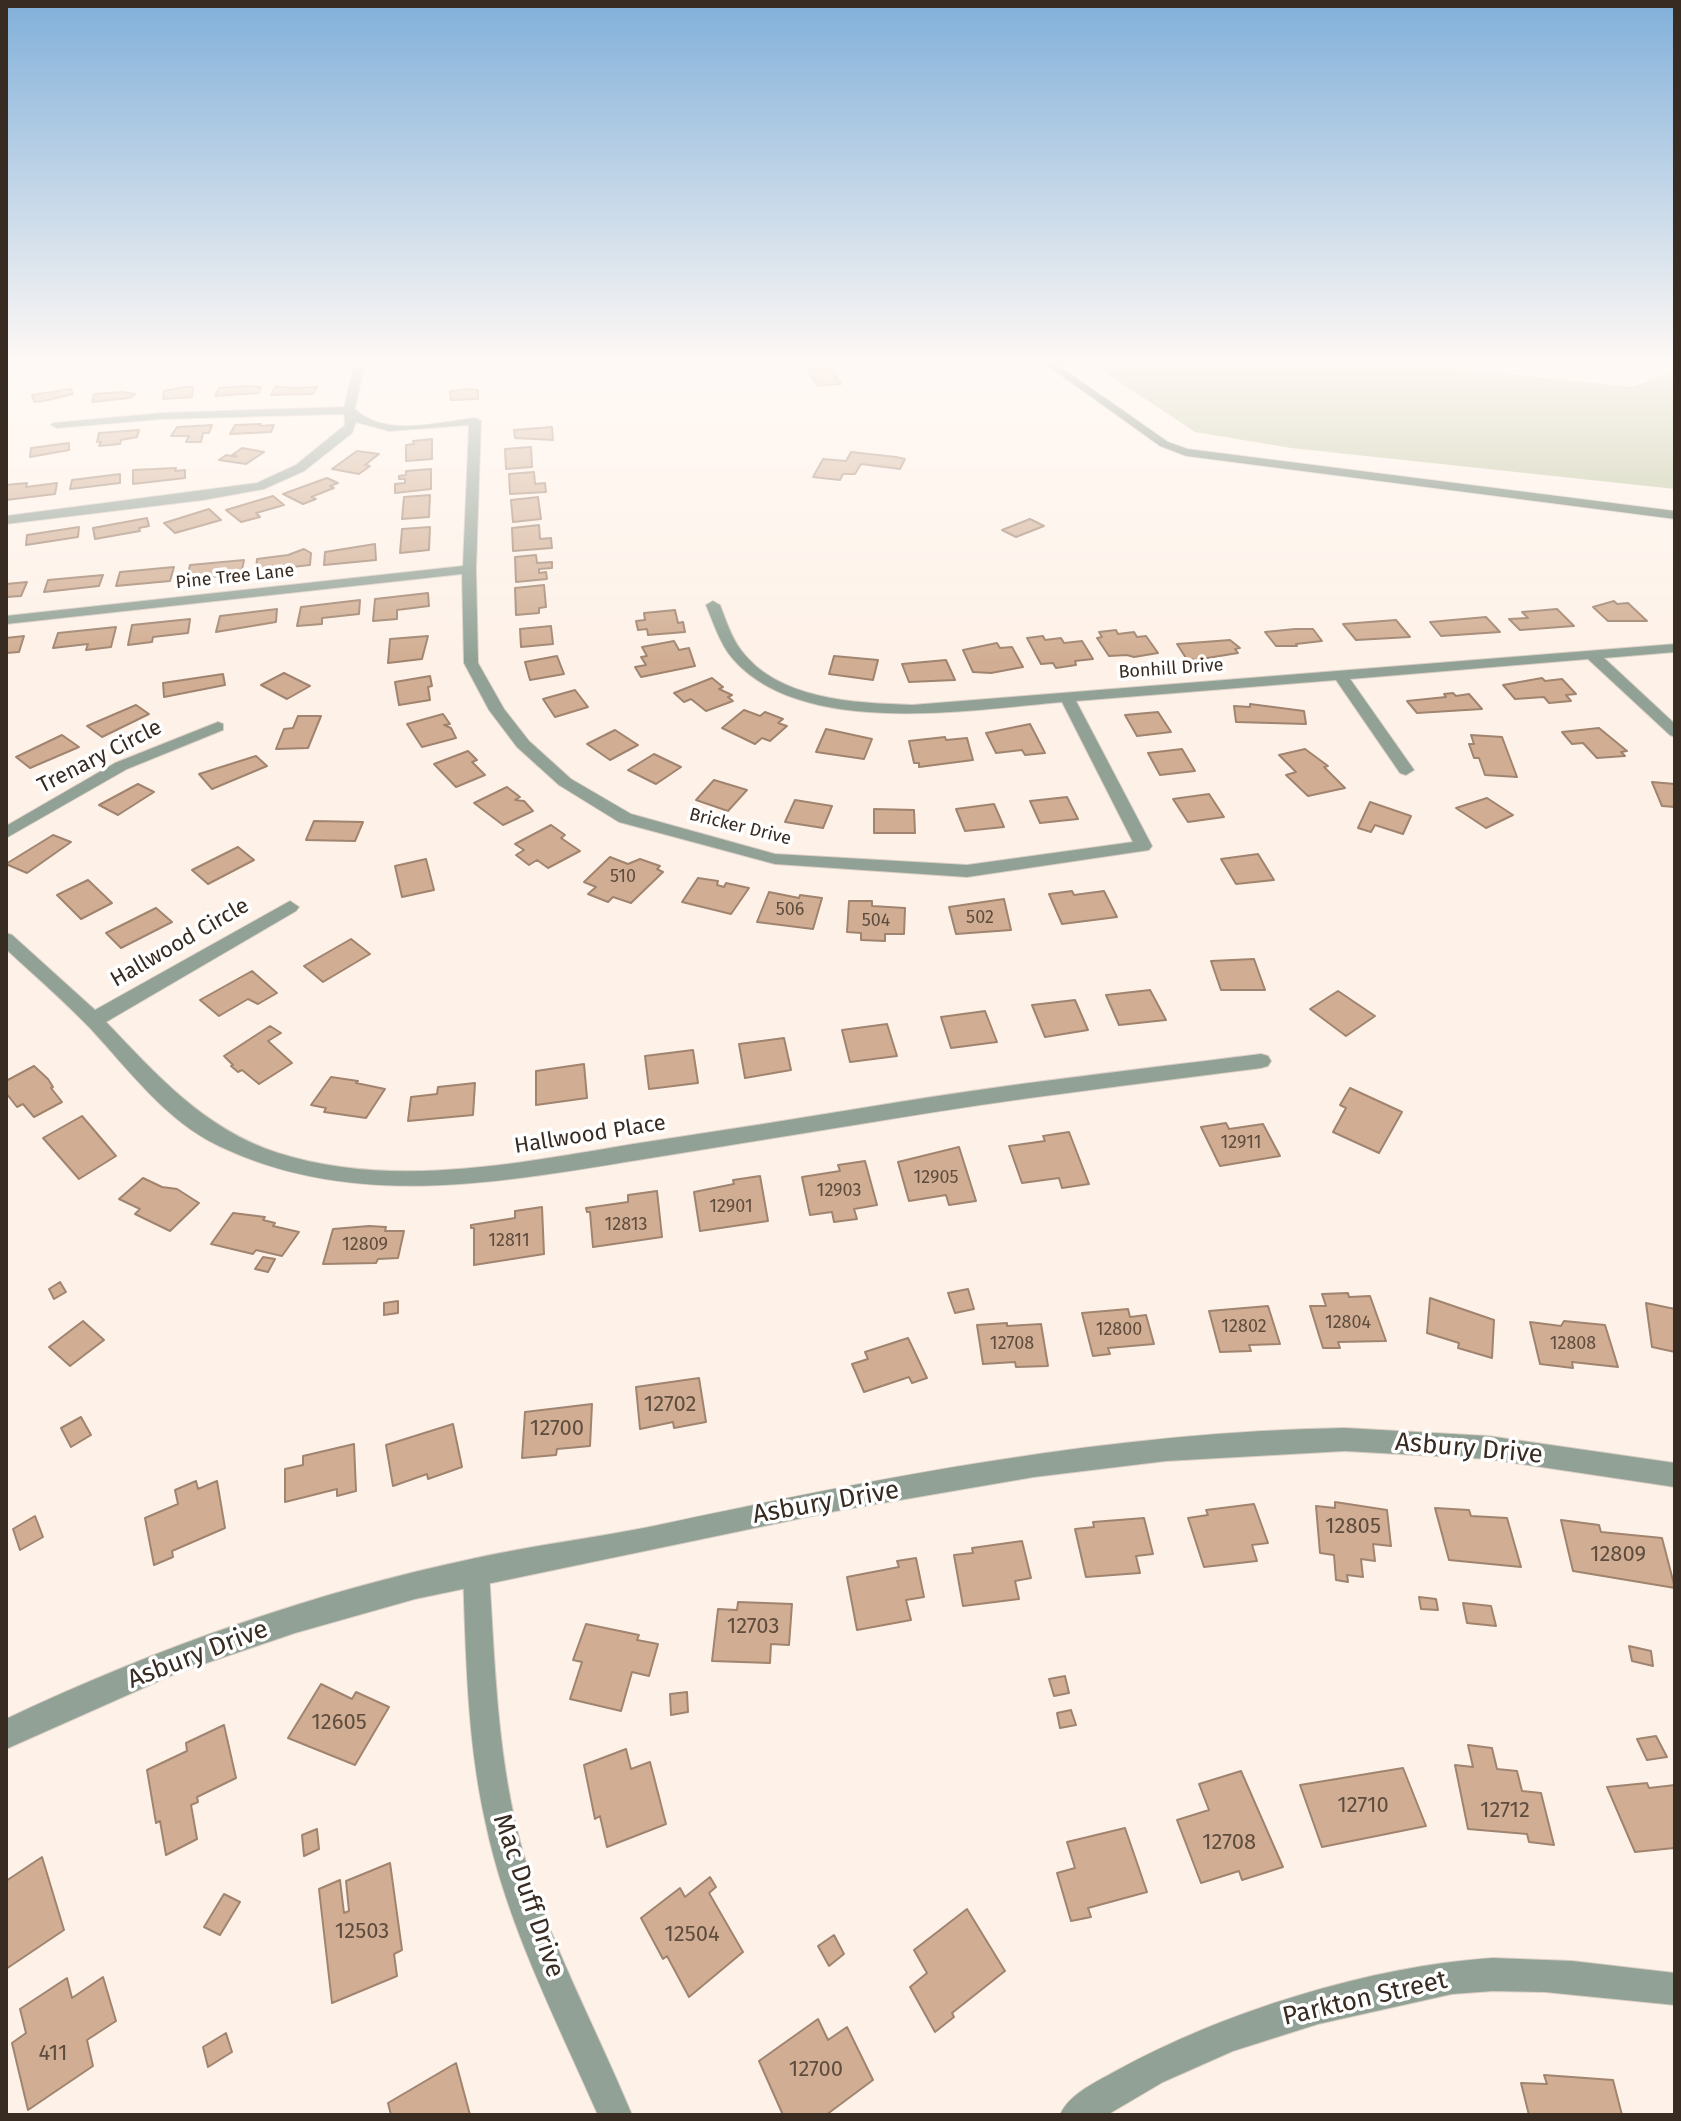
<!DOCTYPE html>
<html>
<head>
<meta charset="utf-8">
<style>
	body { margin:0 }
	#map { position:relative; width:1681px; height:2121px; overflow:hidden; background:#fef2e8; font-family:"Fira Sans",sans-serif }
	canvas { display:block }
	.frame { position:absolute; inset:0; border:8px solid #372b22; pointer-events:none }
</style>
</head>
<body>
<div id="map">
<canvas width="1681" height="2121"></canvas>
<div class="frame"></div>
</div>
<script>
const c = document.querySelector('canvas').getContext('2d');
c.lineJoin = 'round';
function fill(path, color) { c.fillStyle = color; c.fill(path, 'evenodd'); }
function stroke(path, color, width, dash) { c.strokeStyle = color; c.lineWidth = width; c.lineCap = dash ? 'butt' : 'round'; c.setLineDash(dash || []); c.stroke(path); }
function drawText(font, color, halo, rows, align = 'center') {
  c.font = font + ' "Fira Sans",sans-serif'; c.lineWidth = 7; c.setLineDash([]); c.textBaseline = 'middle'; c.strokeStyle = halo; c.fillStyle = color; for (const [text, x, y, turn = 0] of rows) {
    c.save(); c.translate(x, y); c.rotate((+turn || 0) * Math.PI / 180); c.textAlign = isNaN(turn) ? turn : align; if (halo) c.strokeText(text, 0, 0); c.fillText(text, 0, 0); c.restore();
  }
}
fill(new Path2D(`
	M1091 363H1406L1631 387 1675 372V489L1291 448 1195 432Z`), '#bac39c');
const building = new Path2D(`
	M830 367 841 384 818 386 807 369Z
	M246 386 261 387 259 393 215 396 219 388Z
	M276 386 291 388 317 387 313 394 271 395Z
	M184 387H193L192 397 163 399 164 391Z
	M71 389 73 394 44 401 34 402 32 395Z
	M469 389 478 390V399L451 400 450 391Z
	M123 392 135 394 130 398 92 402 94 394Z
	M261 424 260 426 274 425 271 432 230 434 235 425Z
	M212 425 209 433H203L201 442H186L189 436H171L177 427Z
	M552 427 553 440 515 438 514 430Z
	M139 430 137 437 121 440 120 444 99 446 101 442H97L99 433Z
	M432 439V459L406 461V445L414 444 413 441Z
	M69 443V450L30 457 31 448Z
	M531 447 532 467 506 469 505 449Z
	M242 448 264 452 246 464 219 460 226 455 235 457 237 456 232 455Z
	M357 451 379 454 365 465 370 466 359 474 332 469Z
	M851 452 896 457 905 459 900 469 861 464 855 474H843L840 480 813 477 823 459 846 461Z
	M176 468 175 471 185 470V478L133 484V470Z
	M431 469V489L395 493V484L405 483V479H399V476L406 475V471Z
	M534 472 535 484 545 483 546 492 510 494 509 474Z
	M120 474V483L70 489 72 480Z
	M327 478 338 483 330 486 334 488 311 497 316 499 303 504 283 494Z
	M27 483 26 487 57 483 55 494 6 500V485Z
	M430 495 429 517 402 519 404 497Z
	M273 496 284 505 256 513 260 517 241 522 226 510Z
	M538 497 541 519 513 522 511 500Z
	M209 509 221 520 175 533 164 523Z
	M147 518 149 526 139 528 140 531 95 539 93 528Z
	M1030 519 1044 526 1016 537 1002 530Z
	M539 525 540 539 551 538 552 548 513 551 512 528Z
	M79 527 78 537 26 545 27 535Z
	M430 527 429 550 400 553 402 529Z
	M375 544 376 560 324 565 325 552Z
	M304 549 311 553 310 565 256 571 257 559 288 555Z
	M536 555 537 563 552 562V568L539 569V573L546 572 547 579 516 582 515 557Z
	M244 560 241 574 187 579 190 565Z
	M174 567 170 581 116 586 120 572Z
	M103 575 99 586 44 592 48 580Z
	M27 582 21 596 6 597V584Z
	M544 585 546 607 539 608V613L516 615 515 588Z
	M428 593 429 606 397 610V619L373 621 375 599Z
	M360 600 359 614 322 618V624L297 626 301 607Z
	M1614 601 1617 604 1628 603 1647 621H1608L1593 607Z
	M277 609 276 622 216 632 220 616Z
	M1557 609 1574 626 1520 630 1509 619 1528 618 1522 612Z
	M675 610 678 623 683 622 685 632 648 635 647 629 638 630 636 621 645 620 644 613Z
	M1486 617 1500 632 1441 636 1430 622Z
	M190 619 188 633 153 637 152 642 128 645 132 625Z
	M1396 620 1410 637 1356 640 1343 624Z
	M551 626 553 644 521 647 520 629Z
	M116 627 111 647 86 650 88 644 53 648 58 633Z
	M1295 629H1313L1322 641 1296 644 1297 646H1276L1265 632Z
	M1116 630 1118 634 1134 632 1137 637 1146 636 1158 653 1134 657 1127 655 1109 656 1097 638 1102 637 1099 632Z
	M24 636 19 652 6 653V638Z
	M428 636 422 659 388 663 390 639Z
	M1043 636 1045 640 1061 638 1064 643 1082 641 1093 659 1075 661 1076 665 1056 668 1053 663 1041 664 1027 638Z
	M1230 640 1240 648 1235 649 1238 653 1195 660 1186 658 1177 644Z
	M674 641 679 650 689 648 695 666 641 677 635 667 646 665 641 657 647 656 642 647Z
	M997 643 1000 648 1012 647 1023 667 991 673 973 672 963 650Z
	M557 656 564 674 530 680 525 662Z
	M834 656 878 660 873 680 829 674Z
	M946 660 955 680 909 682 902 664Z
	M284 673 310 686 287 699 261 685Z
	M223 674 225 685 164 697 163 683Z
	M430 676 432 686 428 687 430 700 399 705 395 682Z
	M712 678 723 687 719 689 732 695 728 697 733 701 706 711 691 699 684 702 674 693Z
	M1542 678 1545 681 1562 679 1576 694 1566 695 1571 701 1549 703 1544 697 1515 699 1503 685Z
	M575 690 588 707 555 717 543 699Z
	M1453 693 1456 696 1469 694 1482 709 1417 713 1407 701 1446 697 1444 694Z
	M1250 704 1304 711 1306 724 1236 722 1234 706 1250 707Z
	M136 705 149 714 102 737 87 726Z
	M744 710 760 716 765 712 783 719 778 723 787 726 770 741 762 738 755 744 722 728Z
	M1158 712 1171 732 1137 736 1125 715Z
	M443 714 450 724 444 725 451 728 456 738 422 747 407 724Z
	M298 716H321L308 748 276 749 284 729 293 728Z
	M1030 724 1045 753 1025 755 1022 750 996 753 986 733Z
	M1599 728 1627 751 1621 752 1625 756 1597 758 1583 743 1572 744 1562 732Z
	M826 729 872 739 864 759 816 752Z
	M615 730 638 745 610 760 587 744Z
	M62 735 79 747 30 768 16 757Z
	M1471 735 1502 737 1517 777 1485 775 1479 758H1474L1469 744H1474Z
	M945 737 946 740 967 738 973 760 919 767V763H914L909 741Z
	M1182 749 1195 771 1160 775 1148 753Z
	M1305 749 1328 766 1324 767 1345 788 1308 796 1286 775 1296 772 1279 755Z
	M468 751 477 760 472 762 485 775 456 787 434 764Z
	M654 754 681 767 656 784 628 770Z
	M256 756 267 766 212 789 199 774Z
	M714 780 747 790 728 811 696 800Z
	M1652 782 1675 784V807L1662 806Z
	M138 784 154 792 118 815 99 805Z
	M507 787 520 797 515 800 524 801 533 811 503 825 474 803Z
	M1209 794 1224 817 1188 822 1173 799Z
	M1067 797 1078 819 1040 823 1030 801Z
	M1487 798 1513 815 1486 828 1456 808Z
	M795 800 832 806 823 828 785 822Z
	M1370 802 1411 816 1403 834 1375 825 1371 832 1358 828Z
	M994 804 1004 827 965 831 956 809Z
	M874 809 914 810 915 833H874Z
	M314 821 363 822 355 841 306 840Z
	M551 825 565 835 561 838 580 851 548 868 537 860 529 865 516 855 524 850 515 844Z
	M53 835 71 842 27 873 6 864Z
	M238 847 254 860 208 884 192 870Z
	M1258 854 1274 880 1236 884 1221 859Z
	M610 857 628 864 640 859 660 866 657 869 663 872 631 903 613 897 608 902 588 894 596 887 584 882Z
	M426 859 434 890 402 897 395 866Z
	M698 878 718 881 717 885 724 887 726 883 749 888 731 914 682 902Z
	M88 880 112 903 81 919 57 895Z
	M1072 891 1074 895 1104 891 1117 917 1062 924 1049 894Z
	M769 892 799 898 800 895 822 898 813 929 757 922Z
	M1004 899 1011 930 956 934 949 907Z
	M849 901H872V906L905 908 904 934H885V941L861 940V933L847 932Z
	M156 908 172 922 121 948 106 933Z
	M351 939 370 954 323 982 304 966Z
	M1254 959 1265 990H1221L1211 961Z
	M252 971 277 993 258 1004 248 999 219 1016 200 1000Z
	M1150 990 1166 1020 1119 1025 1106 995Z
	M1338 991 1375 1016 1346 1036 1310 1009Z
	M1075 1000 1088 1030 1045 1037 1032 1005Z
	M985 1011 997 1042 951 1048 941 1017Z
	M887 1024 897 1056 850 1062 842 1030Z
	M270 1026 281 1033 268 1041 292 1063 259 1084 242 1070 238 1072 231 1066 233 1065 224 1056Z
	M784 1038 791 1070 745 1078 739 1044Z
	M693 1050 698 1083 649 1089 645 1056Z
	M584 1064 587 1098 536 1105V1071Z
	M34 1066 48 1079 53 1087 51 1088 62 1102 34 1117 23 1104 17 1107 6 1093V1081Z
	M331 1077 358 1081 356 1083 385 1089 366 1118 324 1112 326 1108 311 1105Z
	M475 1083 473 1115 408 1121 411 1097 437 1094 438 1087Z
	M1350 1088 1402 1112 1379 1153 1333 1132 1346 1108 1340 1105Z
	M82 1116 116 1156 79 1179 43 1138Z
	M1226 1123 1229 1129 1263 1124 1280 1156 1220 1166 1201 1127Z
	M1069 1132 1089 1184 1062 1188 1059 1178 1022 1183 1009 1146 1045 1141 1043 1136Z
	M959 1147 976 1201 949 1205 946 1195 909 1201 898 1162Z
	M865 1161 877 1205 854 1209 857 1219 834 1222 832 1212 810 1215 802 1177 840 1171 838 1165Z
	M760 1176 768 1221 700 1231 694 1192 734 1184 733 1180Z
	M143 1178 162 1187 177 1189 199 1203 170 1231 135 1214 140 1209 119 1199Z
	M657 1191 662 1237 593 1247 590 1212H587L586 1208 628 1202V1195Z
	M542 1207 544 1254 474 1265V1228H471V1225L515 1218V1211Z
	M233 1213 265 1217 263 1220 275 1223 273 1226 299 1232 282 1256 256 1250 253 1254 211 1244Z
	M369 1226 386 1227 385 1231H404L398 1258 378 1259 376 1263 323 1264 333 1229Z
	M263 1257 275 1259 268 1272 255 1269Z
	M60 1282 66 1292 54 1299 49 1289Z
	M968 1289 974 1309 955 1313 948 1293Z
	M1348 1293 1349 1297 1370 1296 1386 1341 1338 1342 1340 1348H1323L1310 1306H1326L1322 1294Z
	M1430 1298 1494 1320 1492 1358 1458 1348 1459 1343 1427 1333Z
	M398 1301V1313L384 1315V1303Z
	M1646 1303 1675 1309V1352L1652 1347Z
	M1268 1306 1280 1344 1249 1345 1251 1351 1220 1352 1209 1311Z
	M1128 1309 1130 1317 1146 1315 1154 1344 1108 1348 1110 1354 1093 1356 1082 1313Z
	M83 1321 104 1340 70 1366 49 1347Z
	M1564 1321 1605 1325 1618 1367 1572 1362 1573 1368 1540 1364 1530 1322 1561 1326Z
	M1007 1323V1326L1041 1324 1048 1366 1016 1367 1015 1362 983 1364 977 1325Z
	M908 1338 927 1378 912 1383 909 1377 864 1392 852 1364 868 1359 865 1352Z
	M699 1378 706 1422 674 1428 673 1422 640 1429 636 1387Z
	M592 1404 590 1446 557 1449 556 1455 522 1458 525 1412Z
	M81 1417 91 1435 71 1447 61 1428Z
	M453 1424 462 1467 428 1479 427 1474 393 1486 386 1445Z
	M354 1444 356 1491 337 1496V1489L285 1502V1469L303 1465V1456Z
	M196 1481 198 1489 217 1481 225 1528 172 1551 173 1557 154 1565 145 1518 178 1504 175 1490Z
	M1335 1502 1387 1510 1391 1546 1373 1544 1375 1561 1361 1559 1363 1577 1347 1575 1348 1582 1336 1580 1334 1555 1320 1553 1316 1506 1335 1508Z
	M1254 1504 1268 1543 1252 1545 1257 1561 1204 1567 1188 1518 1208 1515 1206 1510Z
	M1435 1508 1469 1510 1471 1516 1507 1518 1521 1567 1449 1560Z
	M35 1516 43 1537 20 1550 13 1529Z
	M1144 1518 1153 1554 1136 1556 1140 1573 1086 1577 1075 1529 1094 1527 1093 1522Z
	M1561 1520 1599 1525 1601 1532 1662 1538 1675 1588 1573 1571Z
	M1022 1541 1031 1578 1015 1581 1019 1599 963 1606 954 1555 973 1553 972 1548Z
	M916 1558 924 1597 906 1600 911 1620 857 1630 847 1577 899 1567 897 1561Z
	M1419 1597 1436 1599 1438 1610 1421 1609Z
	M738 1602 792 1604 789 1645 771 1644 770 1663 712 1661 718 1609 737 1610Z
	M1463 1603 1491 1606 1496 1626 1467 1623Z
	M586 1624 639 1635 637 1640 658 1644 649 1676 632 1672 621 1711 570 1699 582 1662 573 1660Z
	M1629 1646 1651 1651 1653 1666 1632 1661Z
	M1065 1676 1069 1693 1054 1696 1049 1679Z
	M321 1684 352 1699 356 1692 389 1707 355 1765 288 1738Z
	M687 1692 688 1712 671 1715 670 1694Z
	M1071 1710 1076 1725 1060 1728 1057 1713Z
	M224 1725 236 1778 197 1797 198 1802 191 1805 197 1839 166 1855 160 1821 156 1823 147 1770 187 1751 186 1743Z
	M1656 1736 1667 1757 1647 1760 1637 1739Z
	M1468 1745 1492 1748 1497 1769 1517 1771 1522 1791 1541 1793 1554 1845 1529 1842 1527 1834 1468 1829 1455 1765 1473 1767Z
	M626 1749 631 1769 650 1762 666 1824 607 1847 600 1816 595 1819 584 1765Z
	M1403 1768 1426 1826 1322 1847 1300 1785Z
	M1241 1771 1283 1867 1242 1880 1239 1871 1201 1883 1177 1820 1209 1810 1199 1784Z
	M1647 1783 1649 1788 1675 1785V1851L1674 1848 1635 1852 1607 1787Z
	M1125 1828 1147 1892 1088 1908 1091 1917 1071 1921 1057 1873 1075 1868 1067 1842Z
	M317 1829 319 1849 304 1856 302 1835Z
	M42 1857 64 1930 6 1969V1881Z
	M390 1863 402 1950 394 1954 397 1976 332 2003 319 1889 340 1880 344 1913 349 1911 346 1881Z
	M710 1877 716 1887 709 1893 743 1952 689 1997 667 1956 663 1959 641 1918 680 1888 685 1897Z
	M224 1894 240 1902 220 1935 204 1927Z
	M967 1909 1005 1971 952 2013 954 2017 935 2032 910 1987 927 1973 914 1950Z
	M834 1935 844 1954 829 1966 818 1946Z
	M103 1977 116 2021 87 2040 93 2066 28 2110 12 2043 26 2033 20 2009 67 1978 72 1998Z
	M818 2019 828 2040 847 2027 873 2080 826 2115H783L759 2061Z
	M226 2033 232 2052 208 2067 203 2047Z
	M456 2063 470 2115H391L388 2103Z
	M1544 2075 1613 2080 1622 2115H1529L1521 2083 1547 2084Z`);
fill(building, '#d1ae93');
stroke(building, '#a0846f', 2);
const minor = new Path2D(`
	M355 363H365L355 409C385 438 438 422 475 418L481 421 476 569 478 663 504 709 529 741 571 779 631 814 775 854 967 865 1133 842 1062 702C970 710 802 738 733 659 720 644 714 624 706 605L713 601 720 605C726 620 731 637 741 650 778 700 855 703 912 705L1675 644V652L1604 658 1675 724V737L1670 735 1588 659 1350 679 1414 770 1406 775 1400 773 1336 680 1076 701 1152 846 1149 850 967 877 775 864 619 822 559 785 517 747 489 710 464 663 462 574 6 624V616L463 566 469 425 389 431 356 422 352 433 304 471 264 489 203 500 6 524V516L257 483 296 465 345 425 344 414 162 419 57 428 51 425 53 423 162 413 344 407Z
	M218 722 223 724V730L127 769 6 838V826L115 763Z
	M290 901 299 907 296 911 106 1022C158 1076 204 1129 278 1153 395 1190 523 1162 640 1143 720 1131 801 1118 881 1105 1007 1084 1134 1070 1261 1054L1268 1056 1271 1061 1268 1066 1261 1068C1136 1084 1010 1099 885 1120 803 1133 720 1147 638 1160 497 1183 353 1210 219 1146 166 1121 129 1070 90 1028 63 1000 34 975 6 949V933L12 935 95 1010Z
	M476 1558 486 1562 489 1571C495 1666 497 1763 524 1856 551 1946 596 2028 632 2115H598C556 2019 506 1923 485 1820 467 1738 466 1654 463 1571L466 1562Z
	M1493 1958 1572 1961 1675 1973V2005L1545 1992 1493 1991 1452 1994 1318 2024 1233 2051 1163 2082 1107 2115H1060C1069 2094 1096 2082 1116 2071 1223 2012 1370 1966 1493 1958Z`);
const tertiary = new Path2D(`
	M1345 1428 1488 1436 1675 1463V1487L1488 1459 1345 1451 1166 1461 1034 1477 836 1511 415 1599 295 1633 177 1673 6 1749V1719C156 1648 314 1592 476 1558 535 1545 595 1538 654 1526 882 1477 1110 1432 1345 1428Z`);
const secondary = new Path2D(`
	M1044 363H1055L1168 442 1188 449 1675 511V519L1186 456 1160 446Z`);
stroke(minor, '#dacec4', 2);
stroke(tertiary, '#dacec4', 2);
stroke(secondary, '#dacec4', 2);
fill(minor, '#91a195');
fill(tertiary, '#91a195');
fill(secondary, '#627968');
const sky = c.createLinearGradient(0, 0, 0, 660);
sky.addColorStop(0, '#81b0da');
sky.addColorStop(0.55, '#fff9f5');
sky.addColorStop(1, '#fff9f500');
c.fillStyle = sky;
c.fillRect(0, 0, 1681, 660);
drawText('18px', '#372b22', '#fff', [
	["Pine Tree Lane",235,577,-6],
	["Bonhill Drive",1171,669,-4],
	["Bricker Drive",740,827,14]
]);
drawText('18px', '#5e4c3e', null, [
	["510",623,877],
	["506",790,910],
	["502",980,918],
	["504",876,921],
	["12911",1241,1143],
	["12905",936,1178],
	["12903",839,1191],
	["12901",731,1207],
	["12813",626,1225],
	["12811",509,1241],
	["12809",365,1245],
	["12804",1348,1323],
	["12802",1244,1327],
	["12800",1119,1330],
	["12708",1012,1344],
	["12808",1573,1344]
]);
drawText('22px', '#372b22', '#fff', [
	["Trenary Circle",100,757,-27],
	["Hallwood Circle",180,943,-30],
	["Hallwood Place",590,1135,-9]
]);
drawText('22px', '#5e4c3e', null, [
	["12702",670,1405],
	["12700",557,1429],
	["12805",1353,1527],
	["12809",1618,1555],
	["12703",753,1627],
	["12605",339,1723],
	["12710",1363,1806],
	["12712",1505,1811],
	["12708",1229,1843],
	["12503",362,1932],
	["12504",692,1935],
	["411",53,2054],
	["12700",816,2070]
]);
drawText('26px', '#372b22', '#fff', [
	["Asbury Drive",1469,1449,5],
	["Asbury Drive",826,1503,-10],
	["Asbury Drive",198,1655,-21],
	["Mac Duff Drive",528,1896,71],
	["Parkton Street",1365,1999,-13]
]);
</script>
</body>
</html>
